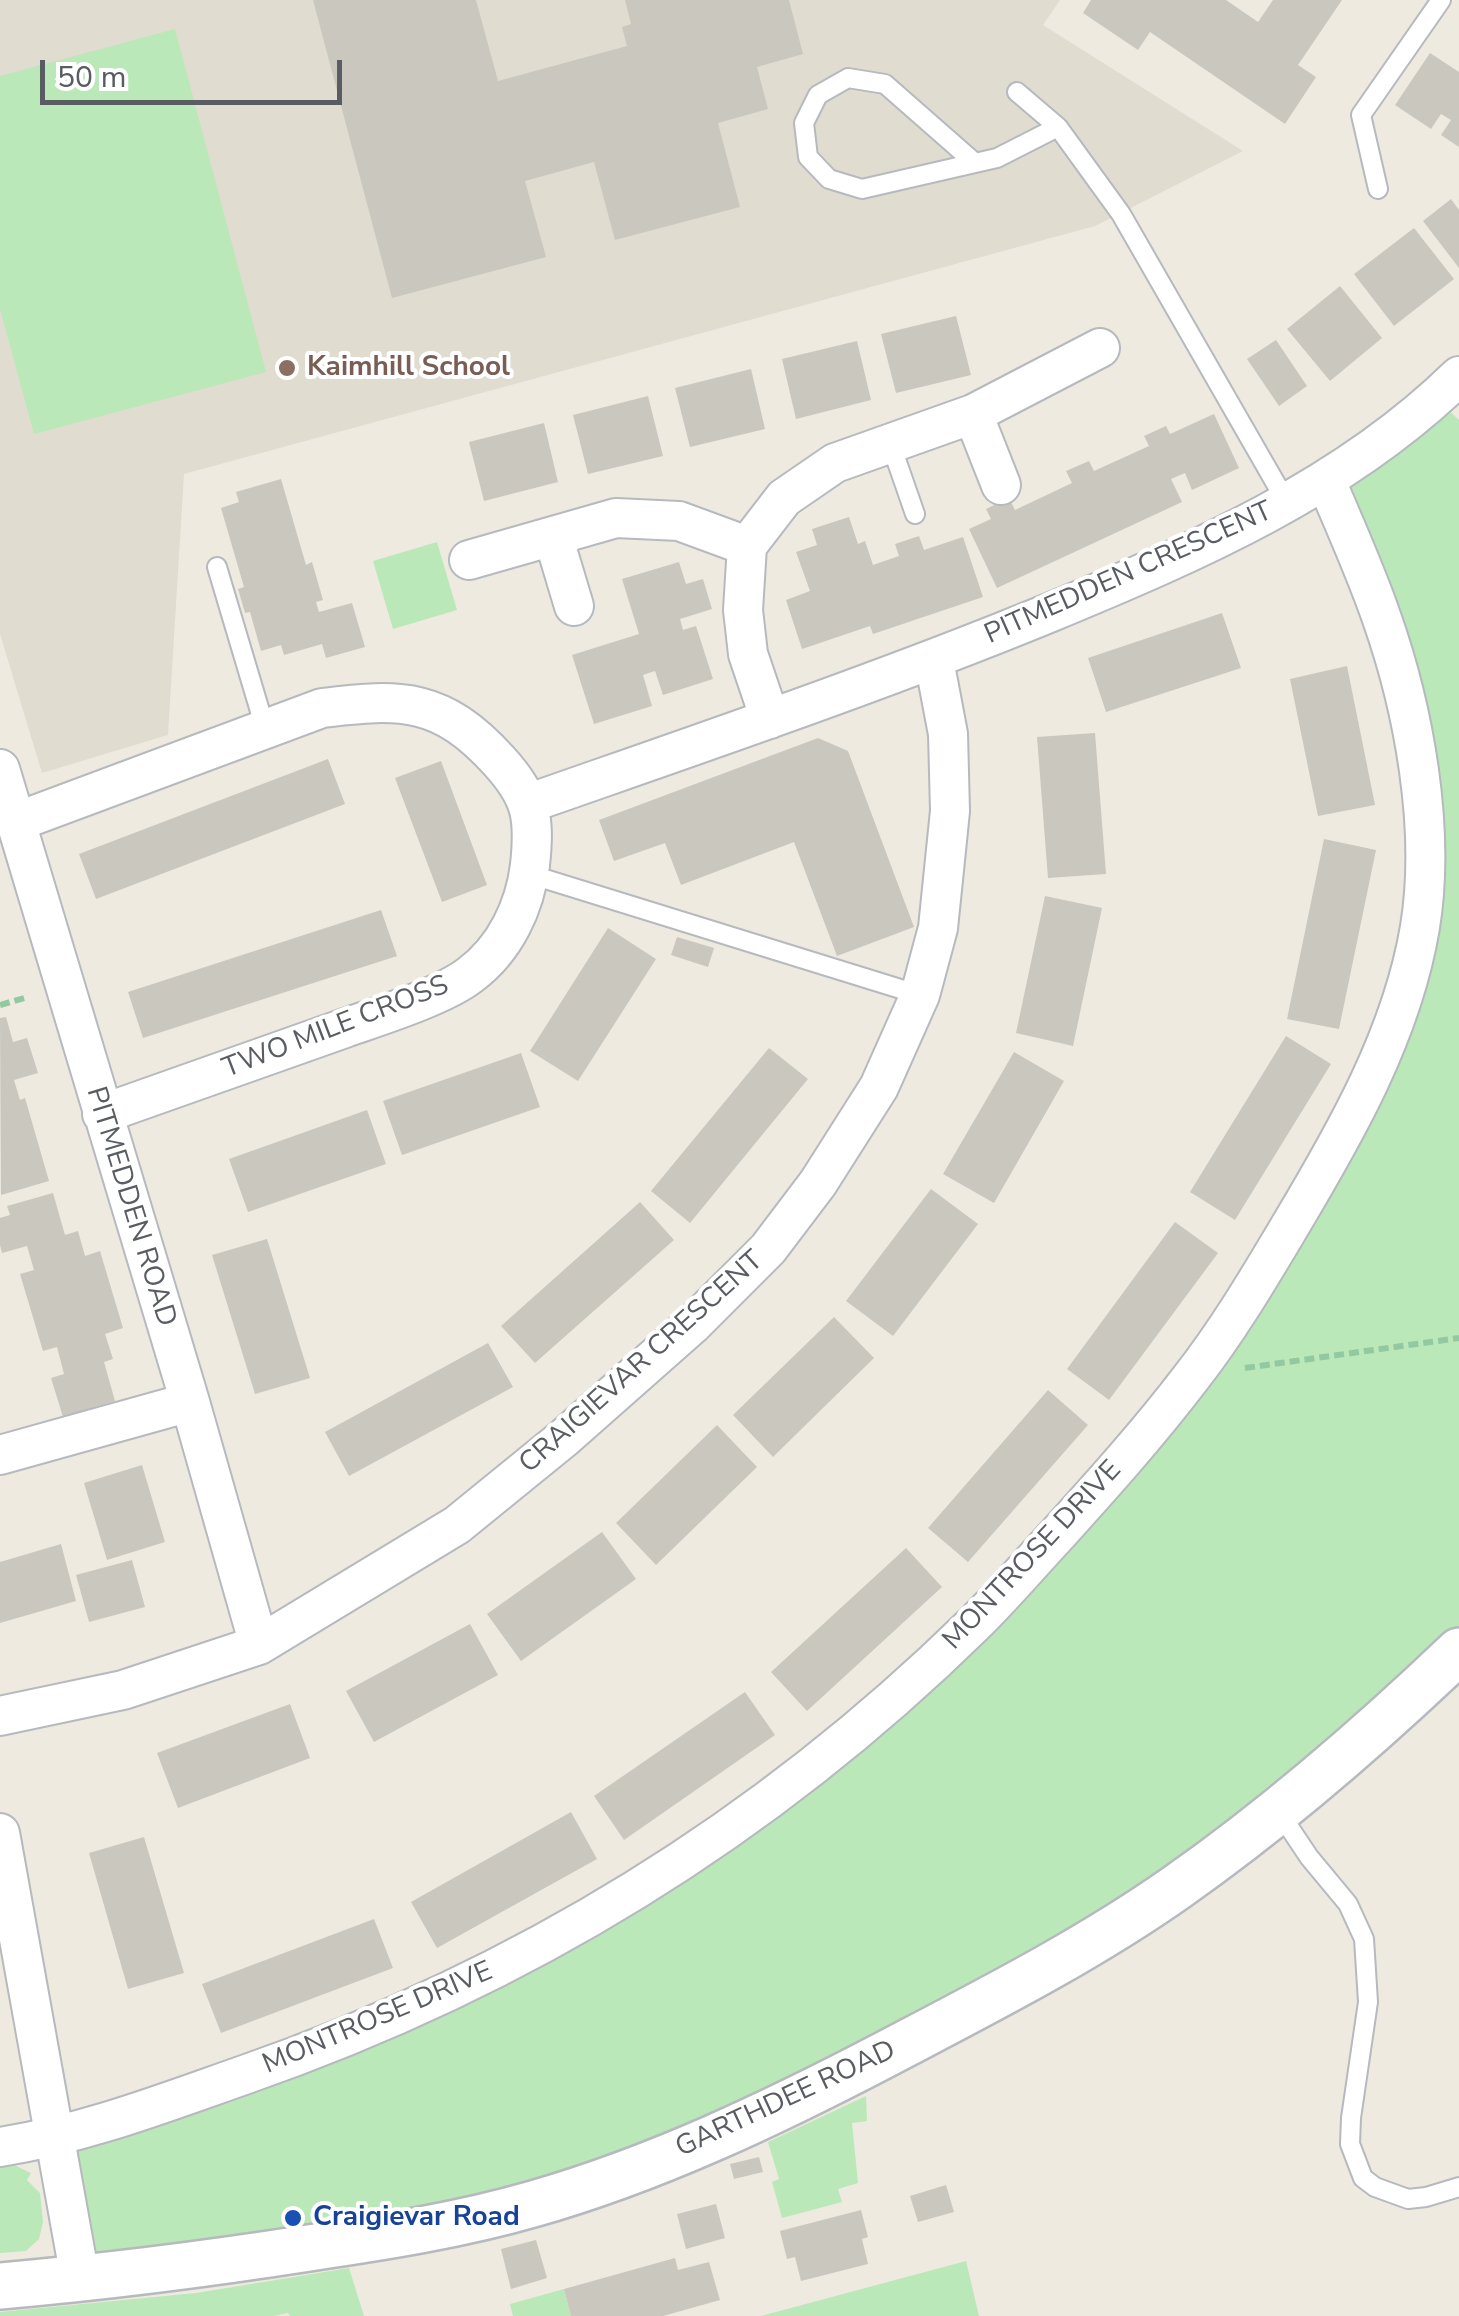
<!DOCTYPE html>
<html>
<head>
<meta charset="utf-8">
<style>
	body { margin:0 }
	#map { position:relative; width:1459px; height:2316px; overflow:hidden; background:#eeeae0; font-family:"Nunito Sans",sans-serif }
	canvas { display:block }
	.scale { position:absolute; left:40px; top:60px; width:302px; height:45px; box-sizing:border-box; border:5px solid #595d63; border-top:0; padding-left:12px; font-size:30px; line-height:35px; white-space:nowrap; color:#595d63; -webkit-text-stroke:8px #fff; paint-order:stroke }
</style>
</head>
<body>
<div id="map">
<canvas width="1459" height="2316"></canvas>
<div class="scale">50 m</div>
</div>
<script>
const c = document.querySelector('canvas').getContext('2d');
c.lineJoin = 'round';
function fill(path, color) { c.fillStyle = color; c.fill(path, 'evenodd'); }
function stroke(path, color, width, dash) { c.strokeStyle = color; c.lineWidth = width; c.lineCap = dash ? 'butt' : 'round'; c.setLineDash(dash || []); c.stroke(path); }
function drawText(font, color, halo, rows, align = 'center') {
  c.font = font + ' "Nunito Sans",sans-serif'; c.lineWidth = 8; c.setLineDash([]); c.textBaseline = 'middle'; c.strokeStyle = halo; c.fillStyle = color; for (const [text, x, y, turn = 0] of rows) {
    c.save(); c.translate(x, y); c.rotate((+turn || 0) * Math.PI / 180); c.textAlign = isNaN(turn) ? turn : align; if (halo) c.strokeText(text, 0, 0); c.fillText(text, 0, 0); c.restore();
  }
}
fill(new Path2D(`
	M0 0H1060L1043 25 1243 151 1095 226 184 474 168 735 42 773 0 634Z`), '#e0dcd0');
fill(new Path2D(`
	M175 29 266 372 34 434 0 309V76Z
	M1436 399 1459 420V1651L1176 1888 599 2185 80 2278 53 2139 347 2038 764 1804 1115 1471 1385 1047 1424 798 1326 481Z
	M437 542 457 610 393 629 373 561Z
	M866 2096 867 2121 852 2123 858 2183 838 2189 842 2202 782 2218 772 2182 779 2179 768 2142Z
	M0 2164H12L31 2173 27 2180 40 2193 43 2222 39 2239 26 2251 0 2253Z
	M966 2261 979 2316H761Z
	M349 2268 364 2316H290L288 2313 274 2316H0V2312L196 2293Z
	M564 2289 571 2316H513L510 2304Z`), '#bae8b9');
fill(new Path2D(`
	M313 0H476L498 81 627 46 622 27 631 24 625 0H789L803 54 757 67 768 109 718 123 740 207 615 240 594 162 525 181 546 257 392 298Z
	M1091 0H1226L1258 22 1273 0H1342L1298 65 1316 77 1285 124 1150 32 1138 50 1083 13Z
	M1430 53 1459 72V147L1441 135 1451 120 1441 114 1431 129 1395 105Z
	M1451 199 1459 210V268L1423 221Z
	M1414 228 1454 279 1394 326 1354 274Z
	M1340 286 1382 338 1330 381 1287 329Z
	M956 316 971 375 896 393 881 334Z
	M1276 340 1307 386 1279 406 1247 359Z
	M857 341 871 400 796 419 782 359Z
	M751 369 765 429 690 447 675 388Z
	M648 396 663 456 588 474 573 415Z
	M1214 414 1239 468 1192 490 1185 473 1171 479 1182 502 997 588 969 529 991 519 986 509 1009 498 1015 510 1072 483 1066 471 1089 461 1094 471 1149 446 1144 436 1166 426 1170 434Z
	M544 423 558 482 484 501 469 442Z
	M281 479 306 565 312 562 323 600 316 602 319 612 352 603 365 647 326 658 322 644 284 655 281 645 261 651 250 612 245 613 238 589 244 587 221 508 239 502 236 492Z
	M849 517 858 544 865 541 873 565 899 556 895 544 919 536 924 550 963 537 983 597 873 634 870 626 802 649 786 600 810 591 796 552 817 545 812 529Z
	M679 562 686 584 703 579 712 609 680 619 683 630 696 626 713 679 663 695 655 671 643 675 652 706 594 724 572 655 639 634 622 579Z
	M1222 613 1241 668 1106 712 1088 658Z
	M1347 666 1375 805 1318 816 1290 679Z
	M1095 733 1106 874 1048 878 1037 737Z
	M818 738 848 751 914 927 837 956 794 842 681 885 665 843 614 861 599 820Z
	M328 759 345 804 96 899 79 854Z
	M441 761 487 885 442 902 395 778Z
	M1324 839 1376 850 1339 1029 1287 1019Z
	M1045 896 1102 908 1073 1046 1016 1033Z
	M381 910 397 956 143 1038 128 992Z
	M608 928 656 959 578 1081 530 1051Z
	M677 937 714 948 708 967 671 955Z
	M6 1017 13 1042 27 1038 38 1073 14 1080 20 1100 25 1098 49 1181 1 1195 0 1018Z
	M1286 1036 1331 1064 1235 1220 1190 1192Z
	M769 1048 808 1079 690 1223 651 1191Z
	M1014 1052 1064 1081 994 1203 943 1174Z
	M521 1053 540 1107 402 1155 383 1101Z
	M367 1110 386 1164 248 1212 229 1159Z
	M931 1189 978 1224 893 1336 846 1301Z
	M53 1193 65 1235 78 1231 85 1256 100 1251 123 1328 105 1334 113 1359 104 1362 115 1401 63 1417 51 1378 64 1374 57 1347 43 1351 20 1274 34 1270 27 1246 2 1253 0 1245V1218L10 1215 7 1206Z
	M640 1202 674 1240 535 1363 501 1326Z
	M1175 1222 1218 1253 1109 1400 1067 1369Z
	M267 1239 310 1378 255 1394 212 1255Z
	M834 1317 874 1358 773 1457 733 1415Z
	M488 1343 513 1387 349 1476 325 1432Z
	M1048 1390 1088 1425 968 1562 928 1528Z
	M717 1425 757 1467 656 1565 616 1523Z
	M142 1465 165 1542 107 1560 84 1483Z
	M602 1532 636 1579 521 1661 487 1614Z
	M61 1544 76 1601 0 1623V1562Z
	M906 1548 942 1587 807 1711 771 1672Z
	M132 1560 145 1607 89 1622 76 1575Z
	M470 1624 498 1675 374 1742 346 1691Z
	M745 1692 775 1735 624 1840 594 1796Z
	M290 1704 310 1758 178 1808 157 1753Z
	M571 1812 597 1859 437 1948 411 1902Z
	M144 1837 184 1973 128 1989 89 1853Z
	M374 1919 393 1968 221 2033 202 1984Z
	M759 2157 763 2172 734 2179 730 2164Z
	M946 2185 954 2212 918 2222 910 2196Z
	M716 2204 725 2238 686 2249 677 2214Z
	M861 2210 868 2237 862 2239 868 2264 801 2281 795 2257 787 2259 780 2231Z
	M536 2240 547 2278 511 2289 501 2249Z
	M675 2258 678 2270 709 2262 720 2300 663 2316H571L564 2289Z`), '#cac7bf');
const service = new Path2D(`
	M1017 92 1058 127
	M975 163 885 84 848 78 818 95 804 123 808 157 829 179 862 189 975 163 997 158 1058 127 1121 214 1287 503
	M1378 189 1361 115 1441 0
	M890 442 915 514
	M217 567 265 728
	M529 874 920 995
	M1279 1812 1309 1857 1348 1904 1364 1939 1368 2002 1351 2118 1350 2144 1363 2178 1375 2187 1408 2199 1426 2197 1459 2187`);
const minor = new Path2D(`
	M973 414 1001 485
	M553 536 574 606
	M469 560 616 518 679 521 747 546
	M770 719 748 654 743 610 747 546 784 498 835 463 973 414 1100 348
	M0 769 190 1402 259 1645
	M530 803C704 742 878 683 1049 613 1194 553 1345 488 1459 376
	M16 822 322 708C402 698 442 698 499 761 532 797 535 818 530 865 525 907 505 949 470 975 443 996 379 1016 345 1028 264 1057 183 1086 102 1114
	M0 1455 190 1402
	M0 1716 123 1690 259 1645 457 1525 564 1438 693 1324 768 1249 818 1183 879 1087 920 995 938 928 950 811 948 734 934 660
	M0 1833 80 2278
	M0 2147C84 2134 164 2103 244 2075 520 1979 764 1830 973 1625 1002 1597 1028 1566 1056 1536 1102 1485 1148 1434 1190 1379 1227 1332 1259 1278 1290 1226 1345 1134 1402 1035 1420 927 1436 829 1414 709 1381 616 1365 570 1345 526 1326 481`);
const tertiary = new Path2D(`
	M0 2286C103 2277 206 2264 309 2248 384 2237 460 2225 533 2204 656 2169 773 2113 886 2054 985 2002 1086 1951 1177 1887 1278 1816 1370 1736 1459 1651`);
stroke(service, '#b6b9be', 22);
stroke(minor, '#b6b9be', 42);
stroke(tertiary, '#b6b9be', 50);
stroke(new Path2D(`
	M0 1005 28 997
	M1245 1368 1459 1338`), '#92c9a1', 6, [10, 5]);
stroke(service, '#fff', 18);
stroke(minor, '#fff', 38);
stroke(tertiary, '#fff', 45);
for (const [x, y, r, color] of [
	[287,368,10,"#8d6e63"],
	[293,2218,10,"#1a4fb4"]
]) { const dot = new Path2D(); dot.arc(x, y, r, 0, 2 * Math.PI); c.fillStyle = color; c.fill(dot); stroke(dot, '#fff', 4); }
drawText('bold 28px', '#785e54', '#fff', [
	["Kaimhill School",307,368]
], 'left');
drawText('28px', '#595d63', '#fff', [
	["PITMEDDEN CRESCENT",1129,574,-24],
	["TWO MILE CROSS",336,1028,-21],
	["PITMEDDEN ROAD",130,1207,73],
	["CRAIGIEVAR CRESCENT",642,1363,-42],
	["MONTROSE DRIVE",1033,1556,-47],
	["MONTROSE DRIVE",378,2019,-23],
	["GARTHDEE ROAD",786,2100,-25]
]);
drawText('bold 28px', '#164399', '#fff', [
	["Craigievar Road",313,2218]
], 'left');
</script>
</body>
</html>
